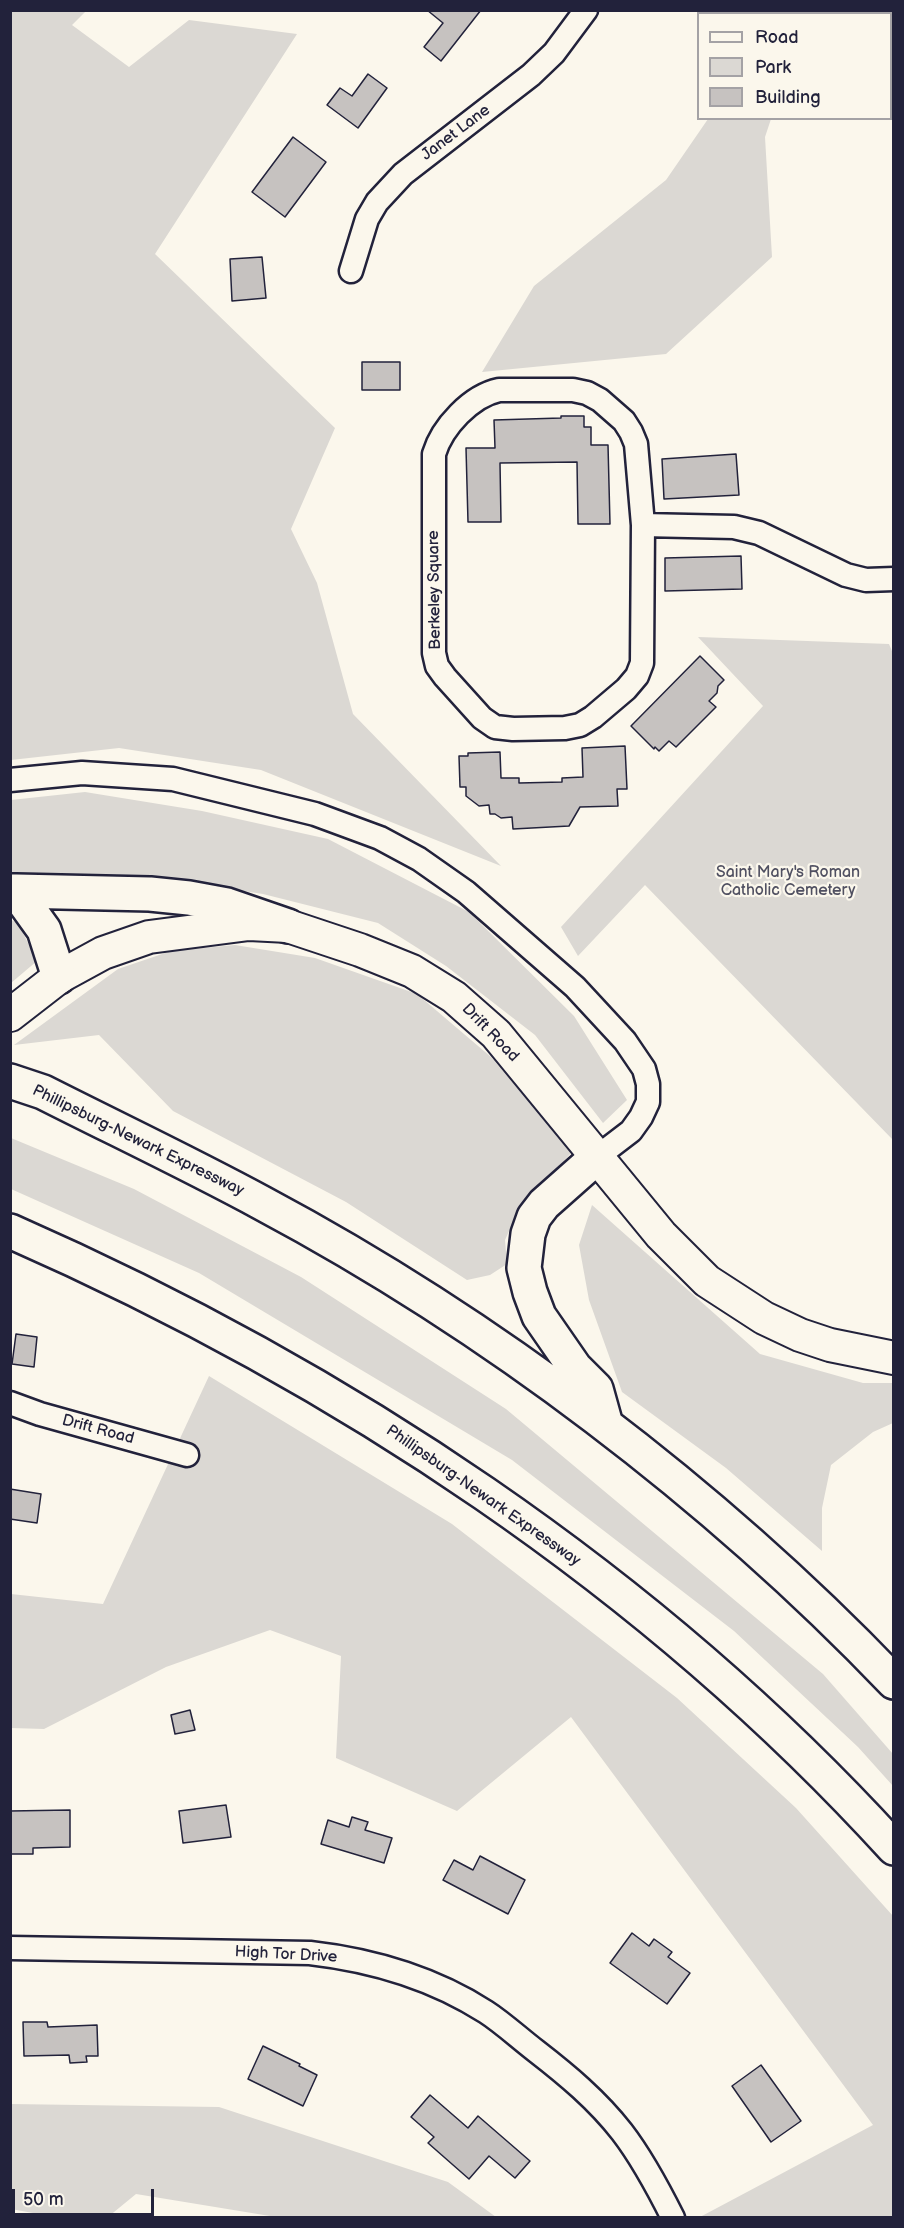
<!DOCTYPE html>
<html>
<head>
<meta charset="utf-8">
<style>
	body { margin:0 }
	#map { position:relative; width:904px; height:2228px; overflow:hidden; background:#fbf7ec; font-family:"Balsamiq Sans",sans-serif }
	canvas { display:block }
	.frame { position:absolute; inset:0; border:12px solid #22223b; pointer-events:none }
	.legend { position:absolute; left:697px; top:12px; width:195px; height:108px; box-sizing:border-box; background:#fbf7ec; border:2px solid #a4a2a5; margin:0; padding:8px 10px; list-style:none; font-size:18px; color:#22223b }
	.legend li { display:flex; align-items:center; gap:12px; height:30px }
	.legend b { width:30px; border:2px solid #a4a2a5 }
	.scale { position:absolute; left:12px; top:2189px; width:142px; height:27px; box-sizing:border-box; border:3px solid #22223b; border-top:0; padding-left:8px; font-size:18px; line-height:21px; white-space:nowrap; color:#22223b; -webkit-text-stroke:4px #fbf7ec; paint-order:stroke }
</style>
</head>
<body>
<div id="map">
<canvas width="904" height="2228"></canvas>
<div class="frame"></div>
<ul class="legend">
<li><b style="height:8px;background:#fbf7ec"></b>Road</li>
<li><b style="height:16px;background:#dbd8d3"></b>Park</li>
<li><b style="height:16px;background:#c6c2c0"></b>Building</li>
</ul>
<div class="scale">50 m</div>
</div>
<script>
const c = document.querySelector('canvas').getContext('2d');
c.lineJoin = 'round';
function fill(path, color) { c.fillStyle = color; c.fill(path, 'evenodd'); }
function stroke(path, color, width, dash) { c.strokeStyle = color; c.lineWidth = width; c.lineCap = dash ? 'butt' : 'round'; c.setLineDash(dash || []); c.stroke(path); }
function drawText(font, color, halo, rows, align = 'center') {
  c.font = font + ' "Balsamiq Sans",sans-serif'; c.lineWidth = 4.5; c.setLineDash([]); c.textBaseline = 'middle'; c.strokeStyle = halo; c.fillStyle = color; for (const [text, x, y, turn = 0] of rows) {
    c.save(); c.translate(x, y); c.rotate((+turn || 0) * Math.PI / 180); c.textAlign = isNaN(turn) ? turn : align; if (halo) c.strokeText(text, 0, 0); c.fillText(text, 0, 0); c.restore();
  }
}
fill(new Path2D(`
	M10 11H86L72 25 129 67 189 20 297 34 155 254 335 428 291 529 317 583 353 714 501 866 261 770 119 748 11 760Z
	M708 119H771L765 137 772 257 666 354 482 372 534 286 666 180Z
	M698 637 889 644 894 656 893 1140 645 885 578 956 561 927 763 706Z
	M85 792 202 811 328 839 469 912 574 1016 627 1100 603 1123 535 1035 446 966 378 923 263 894 154 877 11 874V800Z
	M11 920 18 923 37 961 11 983Z
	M235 945 315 958 417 994 491 1057 572 1152 519 1209 505 1240 507 1264 490 1275 467 1280 346 1202 173 1111 99 1035 14 1045 118 969 171 951Z
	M11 1138 134 1189 301 1277 506 1409 823 1674 893 1754V1786L858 1747 734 1631 512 1460 199 1273 11 1189Z
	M592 1205 760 1354 863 1383H893V1423L873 1432 831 1465 822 1508V1551L726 1468 622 1392 589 1300 579 1245Z
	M209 1376 452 1524 677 1698 796 1808 893 1916V2217H700L873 2125 571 1717 457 1811 336 1758 341 1656 270 1630 166 1667 44 1729 11 1728V1594L103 1604Z
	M10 2104 219 2107 448 2182 496 2217H276L136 2194 108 2217H55L11 2209Z`), '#dbd8d3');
const building = new Path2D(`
	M427 10H481L441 61 424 47 443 23Z
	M368 74 387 88 358 128 327 105 340 88 352 96Z
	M293 137 326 162 285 217 252 192Z
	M262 257 266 298 232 301 230 259Z
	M362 362H400V390H362Z
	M561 416H584V427H591V445H608L610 524H578L577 462 500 463 501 522H468L466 448H495L494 420 561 418Z
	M736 454 739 495 664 499 662 459Z
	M741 556 742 589 665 591V558Z
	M700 656 724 680 718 686 717 693 709 701 716 707 676 747 669 741 659 751 655 747 654 749 631 726Z
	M625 746 627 789H617L618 806 580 807 569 826 513 829 512 817 501 818 495 814H490L489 805 479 806 466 796V787H460L459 756H468V753L500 752 501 778H519V783L562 782V778L583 777 582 748Z
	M16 1334 37 1337 34 1367 12 1364Z
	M10 1489 41 1494 37 1523 10 1519Z
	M190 1710 195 1730 175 1734 171 1715Z
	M226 1805 231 1837 183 1843 179 1811Z
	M70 1810V1847L33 1848V1854H10V1811Z
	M352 1817 368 1822 365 1830 392 1838 384 1863 321 1844 328 1820 349 1827Z
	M480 1856 525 1880 508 1914 443 1880 454 1860 473 1870Z
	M632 1933 649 1946 654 1939 672 1952 668 1957 690 1973 667 2004 610 1963Z
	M23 2022H47L48 2027 97 2025 98 2056H86L87 2062 70 2063 69 2055 24 2056Z
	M263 2046 300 2064 299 2066 317 2075 303 2106 248 2079Z
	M761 2065 801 2121 771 2142 732 2086Z
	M430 2095 468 2128 478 2116 530 2161 515 2178 489 2156 469 2179 428 2143 434 2137 411 2117Z`);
fill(building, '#c6c2c0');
stroke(building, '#22223b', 1.5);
const street = new Path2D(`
	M351 271 367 219 377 202 403 174 531 75 554 53 586 10
	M499 390H573L587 393 600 400 624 421 631 432 636 444 643 525 642 663 637 676 626 689 593 717 580 725 565 728 513 729 495 727 482 718 445 677 437 666 434 653V454C442 427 471 396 499 390Z
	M643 525 734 527 759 533 846 575 866 580 894 579
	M10 780 82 773 173 779 315 814 380 838 419 859 466 892 575 987 625 1041 644 1069 648 1084V1102L641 1117 631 1131 597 1157
	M10 1403 40 1414 187 1455
	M10 1948 310 1953C371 1960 433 1978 486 2012 503 2023 519 2038 536 2051 567 2075 597 2100 622 2132 642 2158 658 2188 673 2218`);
const secondary = new Path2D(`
	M10 1015 59 977 103 953 149 937 249 924 288 926 360 950 412 971 454 997 496 1034 661 1235 707 1281 764 1318 800 1335 830 1345 894 1358`);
const highway = new Path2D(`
	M10 891H16L44 930 59 977
	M16 891 150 894 189 898 227 905 288 926
	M10 1081 43 1092C116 1129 190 1164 262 1203 491 1325 714 1494 894 1682
	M597 1157 544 1204 534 1217 528 1234 524 1268 530 1292 539 1316 575 1368 596 1389 606 1425
	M10 1231C340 1376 650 1580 894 1848`);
stroke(street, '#22223b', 27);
stroke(secondary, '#22223b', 36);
stroke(highway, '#22223b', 38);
stroke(street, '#fbf7ec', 22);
stroke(secondary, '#fbf7ec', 32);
stroke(highway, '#fbf7ec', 33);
drawText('16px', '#22223b', '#fbf7ec', [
	["Janet Lane",456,133,-37],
	["Berkeley Square",435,590,-91],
	["Drift Road",490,1033,46],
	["Phillipsburg-Newark Expressway",138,1141,26],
	["Drift Road",98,1430,15],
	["Phillipsburg-Newark Expressway",483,1496,35],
	["High Tor Drive",286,1955,3]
]);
drawText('16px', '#505061', '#fbf7ec', [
	["Saint Mary's Roman",788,873],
	["Catholic Cemetery",788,891]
]);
</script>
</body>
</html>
